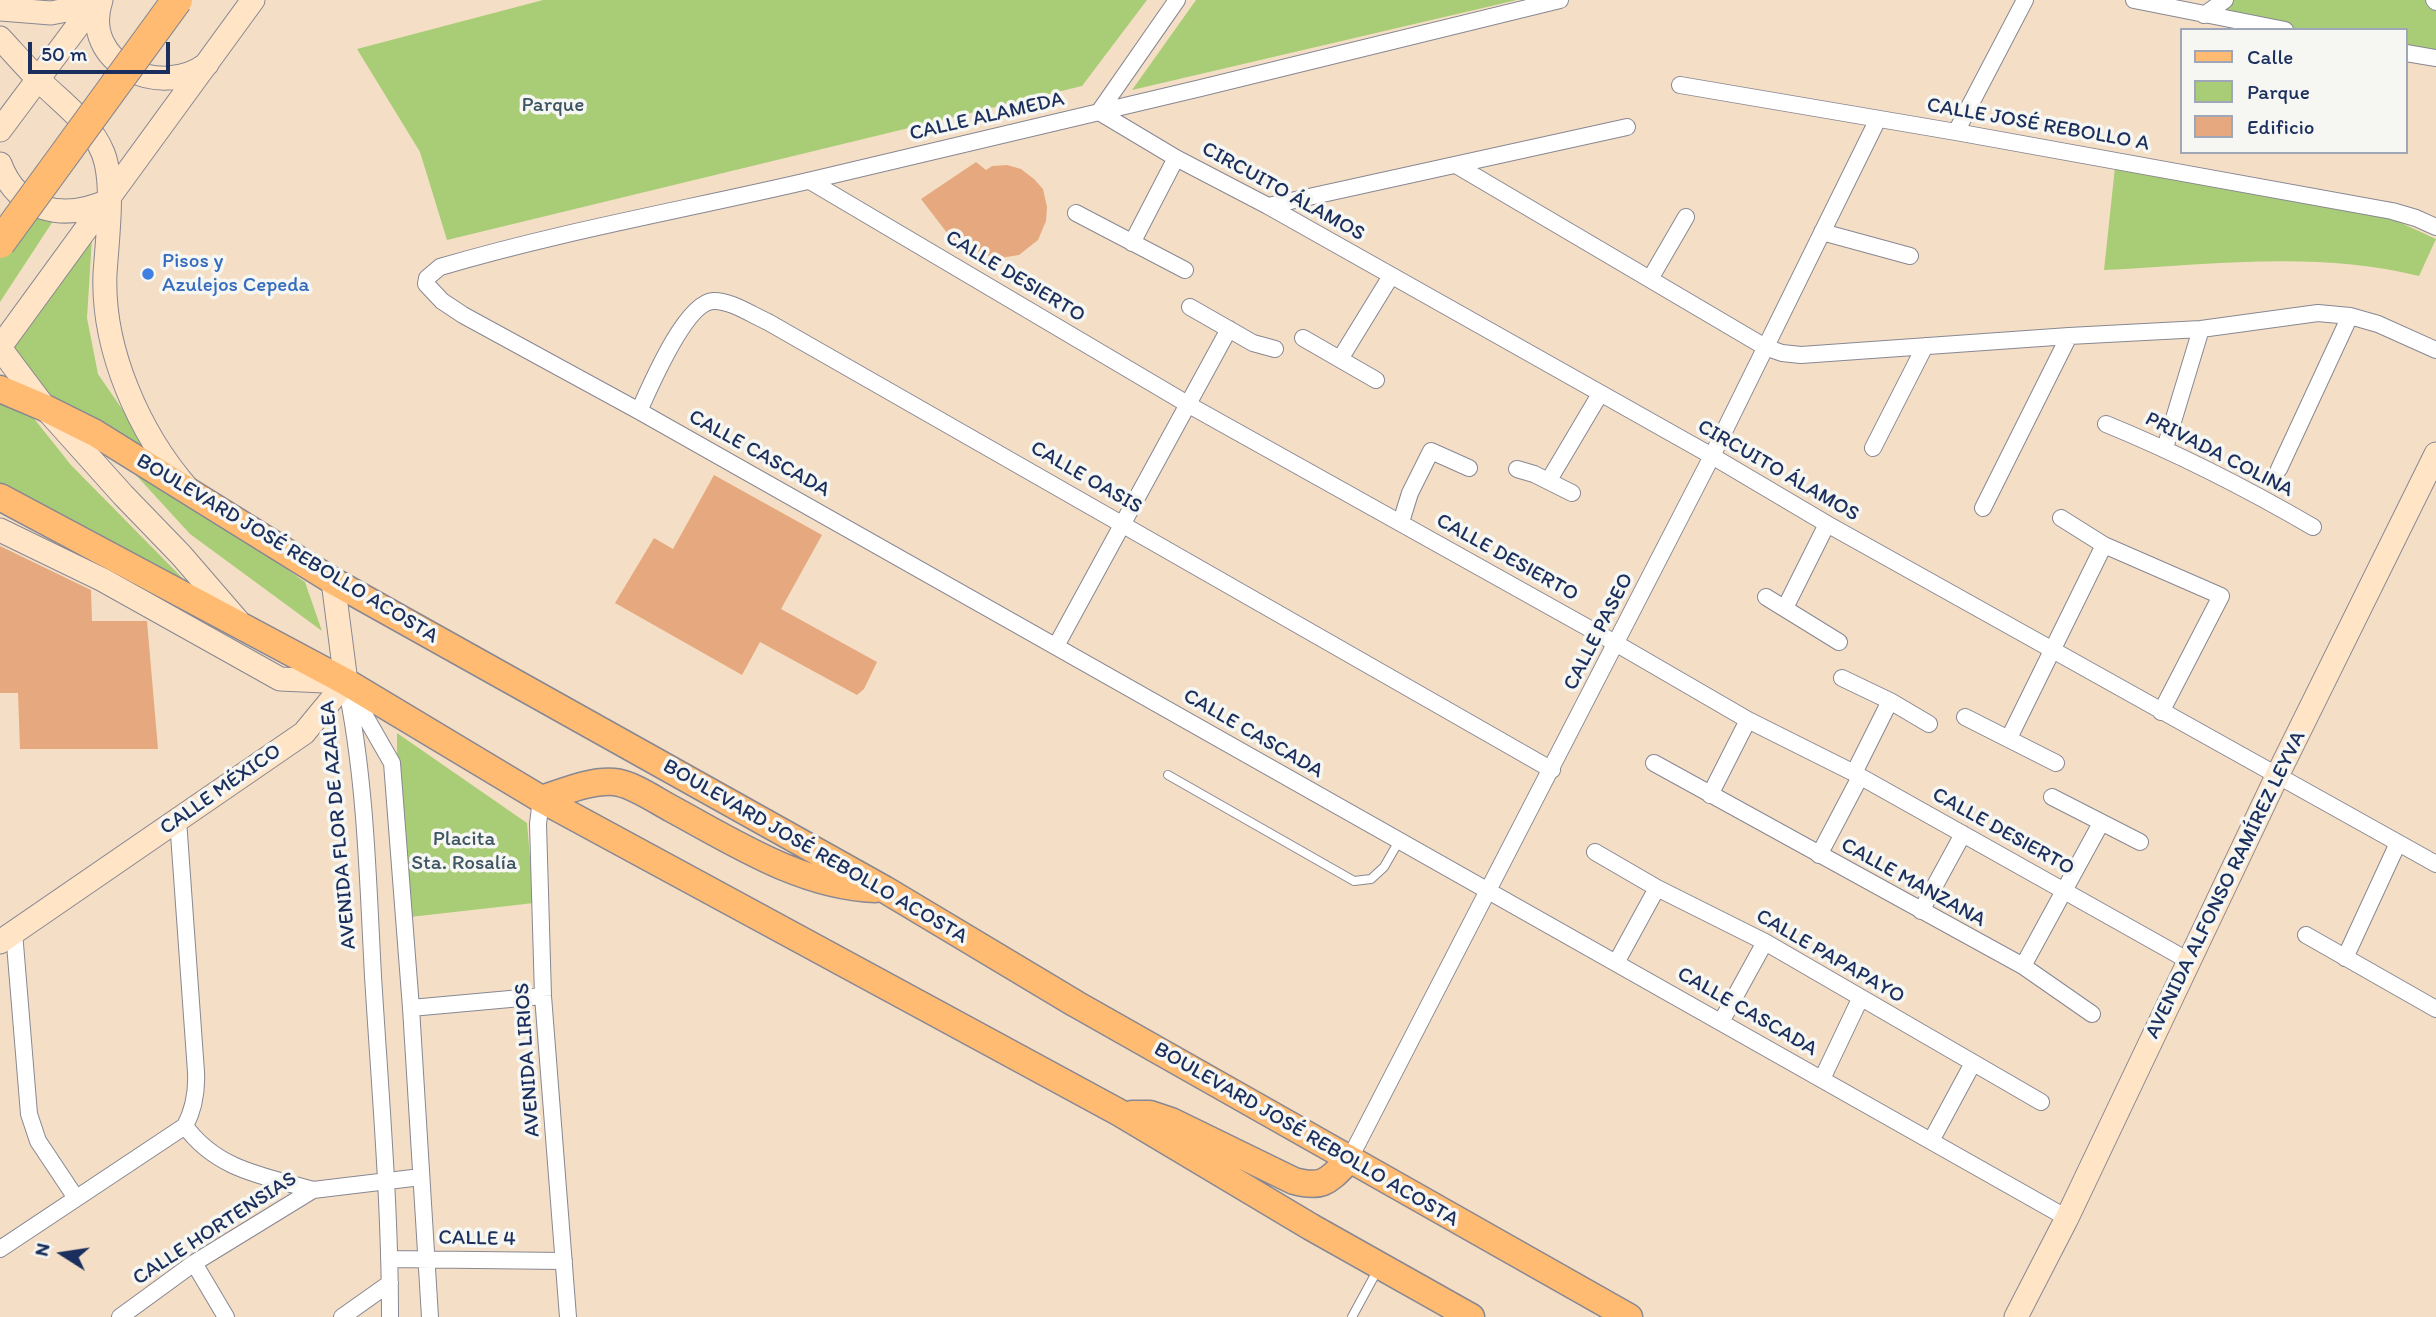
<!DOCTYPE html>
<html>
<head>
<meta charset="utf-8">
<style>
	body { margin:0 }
	#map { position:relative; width:2436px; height:1317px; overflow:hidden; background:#f4dfc6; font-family:Itim,sans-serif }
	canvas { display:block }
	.legend { position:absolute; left:2180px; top:28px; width:228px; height:126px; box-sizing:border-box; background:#f6f6f2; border:2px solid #9ea6b7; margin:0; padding:9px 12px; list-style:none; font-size:21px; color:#1b2f5e }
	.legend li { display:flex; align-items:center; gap:14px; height:35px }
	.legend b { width:35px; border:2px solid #9ea6b7 }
	.north { position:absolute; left:28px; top:1219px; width:70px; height:70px; -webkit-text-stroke:5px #f6f6f2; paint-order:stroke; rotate:282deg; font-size:19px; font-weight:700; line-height:28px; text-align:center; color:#1b2f5e }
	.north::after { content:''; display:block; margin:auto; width:24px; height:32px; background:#1b2f5e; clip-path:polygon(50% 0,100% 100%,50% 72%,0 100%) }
	.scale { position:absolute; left:28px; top:42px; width:142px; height:32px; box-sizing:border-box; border:4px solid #1b2f5e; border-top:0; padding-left:9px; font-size:21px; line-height:24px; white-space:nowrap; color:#1b2f5e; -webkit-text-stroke:5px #f6f6f2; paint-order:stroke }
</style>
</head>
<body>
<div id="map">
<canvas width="2436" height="1317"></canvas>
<ul class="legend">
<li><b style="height:9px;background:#ffbb71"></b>Calle</li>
<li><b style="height:19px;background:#a9cd76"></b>Parque</li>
<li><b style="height:19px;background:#e6a97f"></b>Edificio</li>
</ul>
<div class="north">N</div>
<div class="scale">50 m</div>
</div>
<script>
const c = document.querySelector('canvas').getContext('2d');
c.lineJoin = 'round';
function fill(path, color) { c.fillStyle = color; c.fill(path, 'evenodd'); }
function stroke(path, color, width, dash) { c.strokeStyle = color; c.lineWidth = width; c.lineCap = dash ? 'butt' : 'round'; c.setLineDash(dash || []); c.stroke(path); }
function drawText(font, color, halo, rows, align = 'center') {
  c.font = font + ' Itim,sans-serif'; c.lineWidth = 7; c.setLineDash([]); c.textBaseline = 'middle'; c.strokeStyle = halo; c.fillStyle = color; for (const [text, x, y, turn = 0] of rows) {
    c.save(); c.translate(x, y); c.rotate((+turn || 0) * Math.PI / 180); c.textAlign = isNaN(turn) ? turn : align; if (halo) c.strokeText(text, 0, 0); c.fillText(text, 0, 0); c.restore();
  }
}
fill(new Path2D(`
	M543 0H1147L1082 86 447 240 420 152 357 49Z
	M1196 0H1517L1132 90Z
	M2228 0H2433L2436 2V58L2406 52V30H2291L2208 14Z
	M2115 167 2386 216 2436 239 2419 276C2317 250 2208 265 2104 270Z
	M29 210 57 215 0 302V248Z
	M92 238 87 318 98 374 157 460 43 399 6 346Z
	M0 393 20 401 71 465 204 600 0 490Z
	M102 438 305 582 322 631 190 534Z
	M397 733 527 823 534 903 410 917 397 764Z`), '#a9cd76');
fill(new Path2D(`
	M976 162 986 170 992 166 1007 165 1021 169 1034 179 1043 189 1047 207 1046 221 1038 240 1019 255 1000 258 984 255 971 248 961 251 921 199Z
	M714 475 822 535 781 609 877 662 864 689 857 695 760 642 742 675 615 603 654 538 673 549Z
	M0 546 91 590 92 621H147L158 749H20L18 693H0Z`), '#e6a97f');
const lane = new Path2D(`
	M1168 775 1354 881 1371 879 1384 867 1399 841
	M1352 1317 1377 1271`);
const street = new Path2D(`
	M1177 0 1099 112 1176 158 1268 206 1712 456 1827 524 2436 864
	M1560 0C1311 62 1062 122 812 180 688 209 562 231 440 267L427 278 426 284 442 301 463 315 639 411 2067 1218
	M2134 0 2285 30
	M2434 0 2436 2
	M2204 15 2225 0
	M2406 53 2436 58
	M1680 85 1956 132 2392 211 2416 218 2436 227
	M1956 132 2025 0
	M1456 165 1765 347 1782 353 1801 355 2069 336 2201 329 2318 313 2350 316 2378 324 2436 350
	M810 181 1189 405 1617 644 1748 720 1854 773 2189 961
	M1268 206 1627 127
	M1076 213 1185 270
	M1822 232 1910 256
	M1132 243 1176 158
	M1650 279 1686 217
	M1190 307 1253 343 1275 349
	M1303 338 1376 380
	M1340 359 1391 276
	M639 411C650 387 685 303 713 301 730 300 752 315 768 322L1552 770
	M2106 424C2177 453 2246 488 2313 527
	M1873 448 1925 346
	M2165 448 2201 329
	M1517 469 1534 474 1572 493
	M2279 469 2350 316
	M1549 480 1600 394
	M1983 508 2069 336
	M2061 518 2104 545 2221 596 2161 712
	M1401 522 1410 493 1431 451 1469 468
	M1766 597 1839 642
	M1785 608 1827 524
	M1056 646 1229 329
	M1842 678 1890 701 1929 724
	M349 688 392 763 411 1008 430 1317
	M348 695C366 787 368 883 373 976 380 1090 390 1203 390 1317
	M1965 717 2056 763
	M2009 738 2104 545
	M1654 763 2023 966 2092 1014
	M1854 773 1890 701
	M1710 795 1748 720
	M2052 797 2140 842
	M541 799 538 824 543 996 568 1317
	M1595 852 1657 888 1765 942 2041 1102
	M1819 855 1860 777
	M1921 911 1963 834
	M14 932 29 1114 38 1141 76 1198
	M2306 935 2436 1009
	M2345 958 2398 843
	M1616 963 1657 888
	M2023 966 2101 823
	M411 1008 543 996
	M1721 1022 1765 942
	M1822 1079 1860 999
	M185 1126C217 1170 264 1176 313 1190
	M1931 1141 1973 1063
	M1349 1160 1712 456 1878 119
	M0 1249 185 1126C194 1109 197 1092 196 1072L178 820
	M389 1259 564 1261
	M194 1263 226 1317
	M120 1317 194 1263 313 1190 421 1177
	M342 1317 390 1283`);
const secondary = new Path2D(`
	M101 0C80 63 160 100 207 64
	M0 9 51 13 93 5
	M0 38C13 52 26 67 40 81 62 103 91 123 103 153 115 183 107 240 105 274 102 349 139 433 188 489
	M0 130 97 0
	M0 164C18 212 64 221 108 201
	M0 347 253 0
	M0 348 45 408 123 495 181 555 238 621
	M0 530 103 580 280 679 346 682
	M0 942 304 733 346 682 333 581
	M2016 1317 2067 1218 2278 774 2436 454`);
const primary = new Path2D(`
	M0 389 45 408 95 433 333 581 884 889 1076 1004 1629 1317
	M0 497 346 682 541 799 1120 1113 1311 1227 1471 1317
	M541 799C564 792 589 780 614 782 631 783 657 801 672 809 735 843 801 886 875 889
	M1132 1114H1150L1171 1121 1294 1181C1324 1189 1329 1180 1349 1160`);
stroke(lane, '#888792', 10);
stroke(street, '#888792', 18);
stroke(secondary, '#888792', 25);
stroke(primary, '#888792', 29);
stroke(lane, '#fff', 8);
stroke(street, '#fff', 16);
stroke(secondary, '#ffe4c6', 23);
stroke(primary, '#ffbb71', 26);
const highwayBridge = new Path2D(`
	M0 243 177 0`);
stroke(highwayBridge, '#888792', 32, []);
stroke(highwayBridge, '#ffbb71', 30);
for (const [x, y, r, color] of [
	[148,274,7,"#3f7fe0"]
]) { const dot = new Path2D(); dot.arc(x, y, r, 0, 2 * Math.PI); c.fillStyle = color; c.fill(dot); stroke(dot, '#f6f6f2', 2.5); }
drawText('21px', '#3e5664', '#f6f6f2', [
	["Parque",553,106],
	["Placita",464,840],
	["Sta. Rosalía",464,864]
]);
drawText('21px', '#1b2f5e', '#f6f6f2', [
	["CALLE ALAMEDA",987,117,-13],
	["CALLE JOSÉ REBOLLO A",2038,125,10],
	["CIRCUITO ÁLAMOS",1283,192,29],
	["CALLE DESIERTO",1015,277,31],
	["CALLE CASCADA",759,454,29],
	["PRIVADA COLINA",2219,455,27],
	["CIRCUITO ÁLAMOS",1778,471,30],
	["CALLE OASIS",1086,478,30],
	["BOULEVARD JOSÉ REBOLLO ACOSTA",287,549,31],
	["CALLE DESIERTO",1507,558,29],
	["CALLE PASEO",1599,632,-63],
	["CALLE CASCADA",1253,734,30],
	["CALLE MÉXICO",221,790,-35],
	["AVENIDA FLOR DE AZALEA",339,825,-95],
	["CALLE DESIERTO",2003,832,29],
	["BOULEVARD JOSÉ REBOLLO ACOSTA",815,852,30],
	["CALLE MANZANA",1913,883,29],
	["AVENIDA ALFONSO RAMÍREZ LEYVA",2226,885,-64],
	["CALLE PAPAPAYO",1830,957,30],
	["CALLE CASCADA",1747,1012,30],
	["AVENIDA LIRIOS",528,1060,-94],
	["BOULEVARD JOSÉ REBOLLO ACOSTA",1306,1135,30],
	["CALLE HORTENSIAS",215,1229,-33],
	["CALLE 4",477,1239,1]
]);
drawText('21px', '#366cbe', '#f6f6f2', [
	["Pisos y",162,262],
	["Azulejos Cepeda",162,286]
], 'left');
</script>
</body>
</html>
